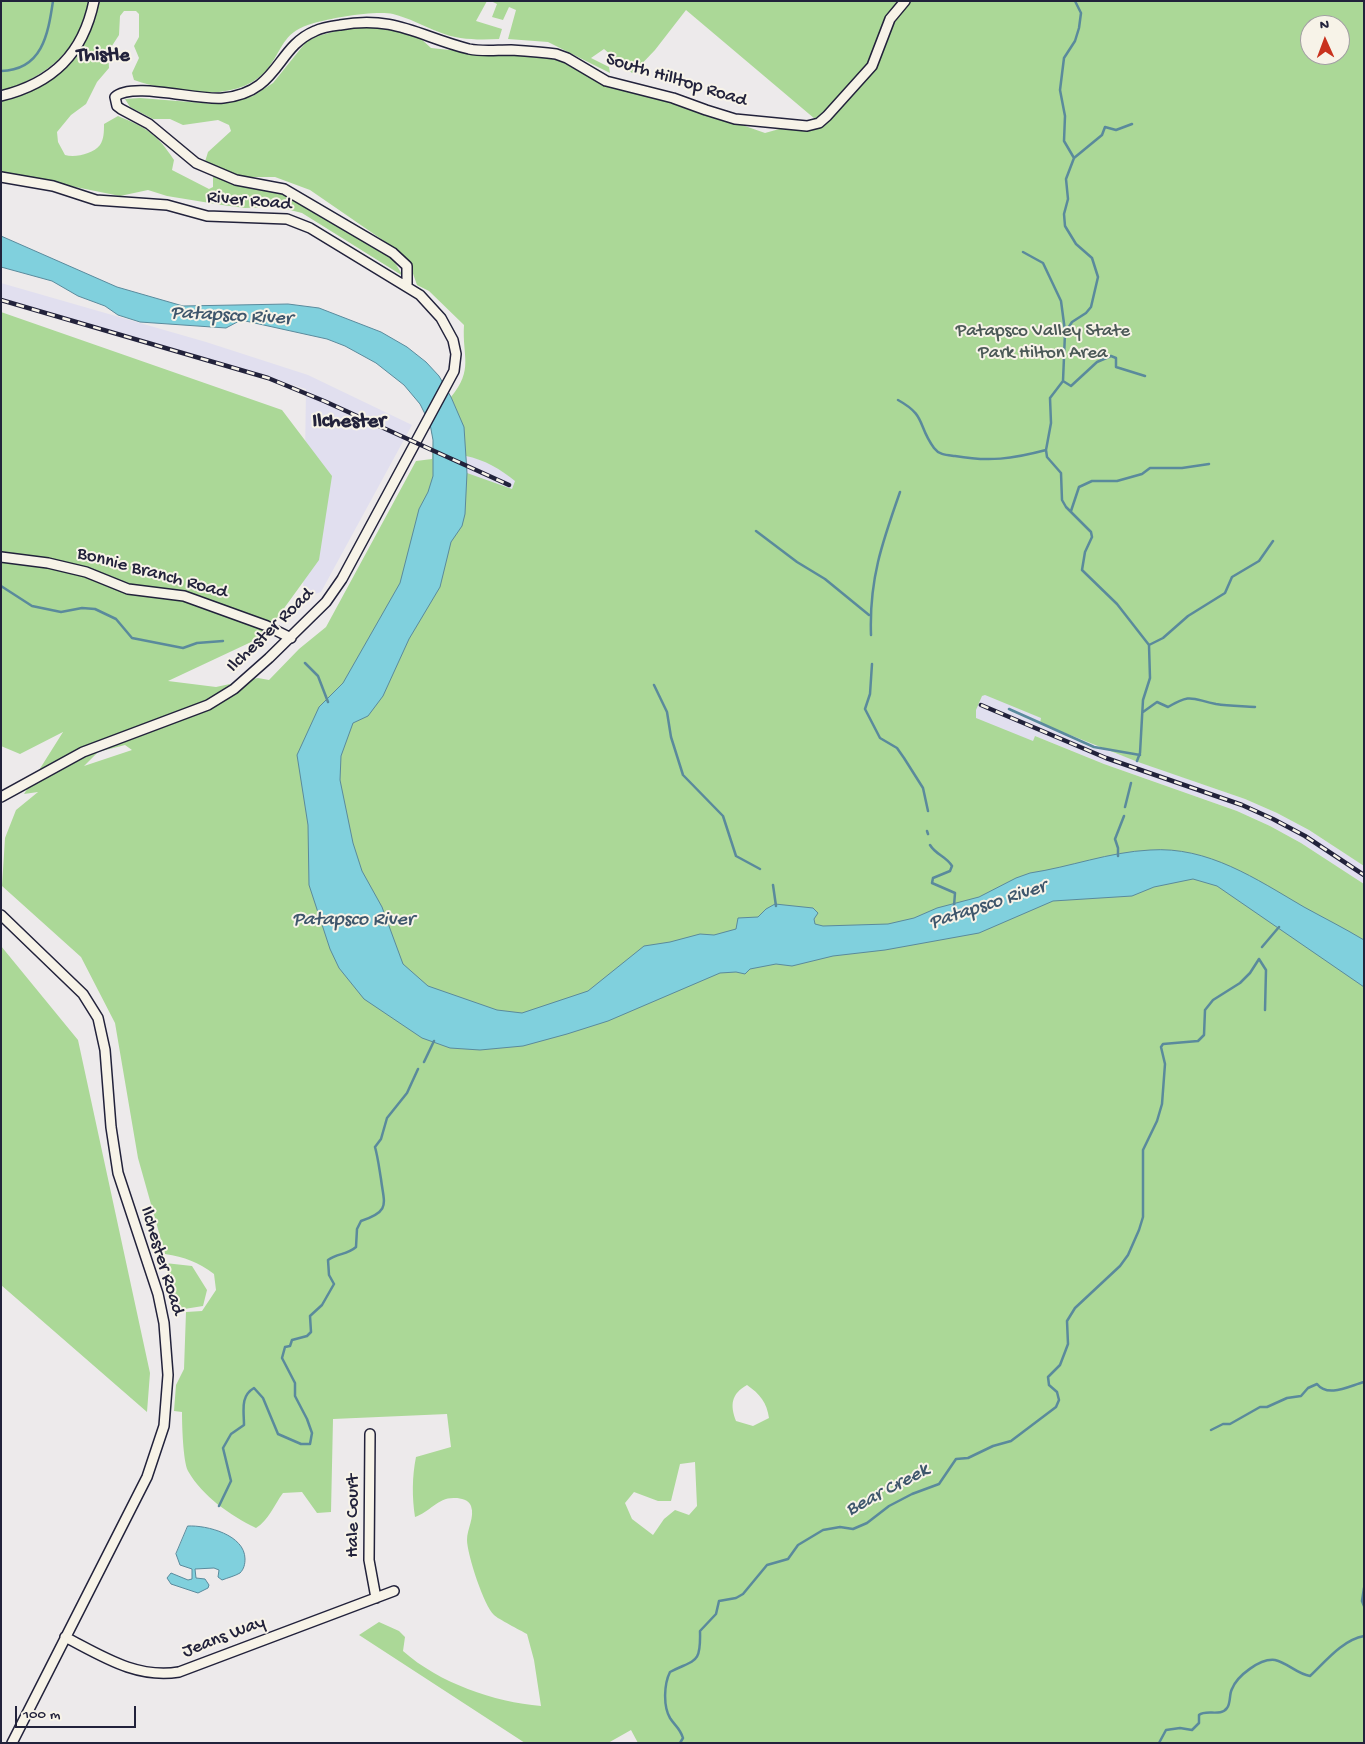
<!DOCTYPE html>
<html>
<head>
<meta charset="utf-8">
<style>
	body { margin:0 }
	#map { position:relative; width:1365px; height:1744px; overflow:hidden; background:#edeaeb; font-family:"Gochi Hand",sans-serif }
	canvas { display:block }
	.frame { position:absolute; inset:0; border:2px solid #22223b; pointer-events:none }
	.north { position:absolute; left:1300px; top:15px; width:50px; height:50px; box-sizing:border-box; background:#f7f3e8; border:1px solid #a29fa3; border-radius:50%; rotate:358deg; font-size:14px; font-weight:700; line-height:20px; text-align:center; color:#22223b }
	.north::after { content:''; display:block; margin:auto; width:18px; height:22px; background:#c8321e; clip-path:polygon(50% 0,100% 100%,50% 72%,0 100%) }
	.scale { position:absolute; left:15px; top:1706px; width:121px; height:22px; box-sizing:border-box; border:2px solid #22223b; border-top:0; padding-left:6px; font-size:15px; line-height:18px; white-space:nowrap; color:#22223b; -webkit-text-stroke:4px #f7f3e8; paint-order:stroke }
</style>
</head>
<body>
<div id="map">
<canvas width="1365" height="1744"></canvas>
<div class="frame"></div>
<div class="north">N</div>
<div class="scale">100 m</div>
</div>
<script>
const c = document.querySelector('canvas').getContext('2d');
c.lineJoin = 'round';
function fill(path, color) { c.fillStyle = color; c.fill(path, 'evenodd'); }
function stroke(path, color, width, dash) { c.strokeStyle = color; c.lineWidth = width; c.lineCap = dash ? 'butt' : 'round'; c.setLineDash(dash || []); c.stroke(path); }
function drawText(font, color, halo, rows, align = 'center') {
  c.font = font + ' "Gochi Hand",sans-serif'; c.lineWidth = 4; c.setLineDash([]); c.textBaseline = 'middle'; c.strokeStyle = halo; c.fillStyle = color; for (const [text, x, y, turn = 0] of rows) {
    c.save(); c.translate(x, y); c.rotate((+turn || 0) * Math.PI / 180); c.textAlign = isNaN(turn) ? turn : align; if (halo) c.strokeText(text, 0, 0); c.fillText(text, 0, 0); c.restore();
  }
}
fill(new Path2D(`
	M1 283 206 342 308 375 412 425 321 592 303 598 306 389 1 299Z
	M548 454 1048 694 1040 722 1109 751 1245 799 1277 813 1309 830 1364 866V884L1301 843 1270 826 1237 811 1104 764 1035 736 1025 764 465 508 466 456Z`), '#e1dfef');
fill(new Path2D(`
	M1 1H89C82 49 45 78 1 91Z
	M98 1H487L476 21 502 29 499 39C478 40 458 40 439 32 423 26 409 18 393 14 376 10 331 18 314 23 283 32 285 45 269 67 241 105 173 93 134 80L132 73 139 58 134 46 139 37V14L136 11H124L120 16 119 35 108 52 109 68 97 82 86 104 71 115 57 132 58 142 65 155C75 158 93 154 100 145 104 139 104 132 104 124L118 116C147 128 157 134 174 160L172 170 209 189 213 187V177H216L242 186 280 190 391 256 403 276 302 213 278 207 245 208 222 205 167 196 148 190 120 196 1 172V97C63 77 81 66 98 1Z
	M491 1H1364V866L1309 830 1277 813 1245 799 1138 762 1040 723 1041 718 985 695 982 696 976 710V718L1033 741 1035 736 1104 764 1237 811 1270 826 1301 843 1364 884V1743H638L631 1730 608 1743H525L359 1635 379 1622 399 1631 405 1637 403 1651C439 1683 494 1702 541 1706L534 1660 527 1634C520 1630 498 1619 494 1615 484 1606 467 1554 467 1540 467 1529 475 1517 471 1506 469 1500 461 1498 455 1498 438 1497 430 1512 415 1517 412 1497 412 1477 416 1457L451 1447 447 1414 333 1419 331 1512 317 1513 302 1492 283 1493C274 1505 269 1520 256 1528 230 1515 203 1497 188 1471 183 1461 182 1424 182 1412L174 1411 176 1385 184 1369 186 1312 202 1311 216 1290 214 1274C198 1262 185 1257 165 1254L138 1158 115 1023 81 957 2 886 5 838 16 810 38 792 24 794 63 732 20 754 1 746V312L282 410 332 476 319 560 264 636 168 681 216 687 258 678 269 680 299 649 326 627 416 461 432 459 433 440 430 424 457 412 451 397C474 369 462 357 464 325L429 291 417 285 410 265 400 252 310 190 275 177H240L204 165 208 152 231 131 229 125 218 120 183 125 170 119H153L130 107 125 99 140 98 215 104 253 96 273 83 306 42 318 36 347 28H386L419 37 431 48 487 54 555 57 579 68 765 133 815 119 686 10 655 50 634 72 632 73 604 49 591 58 609 67 610 73 548 42 508 39 516 10 509 7 503 20 492 17 497 4ZM1310 25H1340V55H1310ZM466 456C483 459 502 470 515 481L512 489 467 473ZM125 745 132 750 84 766 98 752ZM747 1385C760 1394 767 1403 769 1418L753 1426 736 1421C730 1405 731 1394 747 1385ZM695 1462 697 1506 689 1515 675 1510 664 1519 653 1535 632 1519 625 1503 634 1492 658 1501H671L680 1464Z
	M1 946 78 1040 150 1373 147 1412 1 1285Z
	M165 1263 192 1266 207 1290 203 1306 178 1310Z`), '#abd897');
const water = new Path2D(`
	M1 236 117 287 183 306 288 304 319 308 381 332 407 347 426 362 439 376 451 397 464 427 467 473 465 514 462 526 451 542 440 587 409 639 383 696 368 716 353 723 341 756 340 780 353 843 362 871 382 907 403 964 428 986 497 1010 522 1013 588 991 644 946 670 942 700 934 714 935 736 929 738 918 758 917 766 909 775 904 813 908 818 913 814 919 815 924 823 926 888 924 914 918 937 908 979 897 1016 878 1030 873C1070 867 1109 852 1150 850 1208 846 1256 879 1304 907 1324 918 1344 928 1364 940V987L1217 886 1193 879 1154 887 1132 896 1053 901 979 933 885 950 833 956 792 966 776 964 750 969 745 974 736 972 720 973 608 1021 567 1034 523 1046 480 1050 450 1048 422 1038 364 999 339 968 330 949 309 885 308 825 297 755 319 707 343 683 400 583 419 509 428 492 433 476V440L430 424 420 404 404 385 376 363 345 346 327 339 241 320 226 328 140 322 118 315 105 306 78 296 52 281 1 267Z
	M188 1526C207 1525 245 1535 245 1559 245 1564 244 1569 240 1573 235 1576 227 1578 222 1580L218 1577 219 1570 214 1568 195 1569 196 1578 205 1579 209 1585 208 1588 198 1593 171 1584 167 1578 171 1573 188 1580 192 1579V1569L180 1565 176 1554Z`);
fill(water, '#80d0dd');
stroke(water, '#5a8a9c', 1);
stroke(new Path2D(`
	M1075 1 1081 13 1079 28 1075 41 1064 58 1060 90 1065 116 1064 141 1074 158 1066 179 1068 199 1064 214 1065 226 1076 244 1092 258 1098 277 1091 307 1086 313 1072 322 1065 333 1063 381 1050 398 1051 423 1046 450 1047 457 1061 473 1062 500 1066 507 1091 532 1092 537 1085 552 1082 570 1117 604 1149 645 1150 678 1143 700 1140 753 1137 761
	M1 71C42 70 48 35 53 1
	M1074 158 1102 135 1105 127 1116 130 1132 124
	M1023 252 1043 263 1061 301 1065 331
	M1063 381 1071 386 1097 362 1111 356 1116 358V367L1145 376
	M898 400C927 416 917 425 934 448 939 455 947 455 955 456 989 462 1012 459 1046 450
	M1071 511 1079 487 1092 481H1117L1142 474 1150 468H1182L1209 464
	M756 531 797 562 825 579 869 615
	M1 586 32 606 61 612 82 608 95 609 116 619 132 638 183 648 197 643 223 641
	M871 635C869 580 882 543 900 492
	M1149 645 1163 638 1188 616 1225 593 1232 577 1259 561 1273 541
	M305 663 318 676 328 702
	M872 664 870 694 865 709 880 738 897 748 904 758 923 788 928 811
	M654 685 667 712 671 737 683 775 723 816 736 856 760 869
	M1009 709 1094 747 1140 755
	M1143 712 1157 702 1168 707C1192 693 1191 699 1216 704 1229 706 1242 706 1255 707
	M1125 807 1131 783
	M927 831 928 834
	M930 845C936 855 946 856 952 866L950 871 933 878 932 883 955 893 954 906
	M1118 856V848L1115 839 1124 816
	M773 885 776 906
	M1262 947 1279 927
	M1259 959 1266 970 1265 1010
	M424 1062 434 1041
	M1211 1430 1223 1424H1230L1260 1407H1267L1287 1398 1301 1396 1308 1388 1317 1384C1328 1398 1349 1386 1364 1382
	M219 1506 231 1481 223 1448 231 1434 244 1425C244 1411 240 1396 254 1388L263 1398 278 1434 301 1444H310L312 1433 307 1419 295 1396V1383L282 1358 285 1347 290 1346 292 1340 307 1336 311 1332 310 1316 322 1305 334 1284 329 1275 328 1260C338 1253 347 1255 356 1247L357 1229 361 1221C391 1211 384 1204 381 1179 379 1167 378 1158 375 1147L381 1139 387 1118 407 1093 418 1069
	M1364 1588 1362 1601 1364 1606
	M680 1743 683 1738C680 1728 675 1726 670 1718 663 1706 664 1684 670 1672 695 1659 701 1665 700 1631L716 1614 719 1601 736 1598 743 1594 767 1565 788 1559 798 1545 823 1530 840 1527 853 1529 867 1523 889 1506 912 1494 939 1484 956 1459 968 1458 993 1446 1011 1441 1056 1407 1059 1400 1057 1392 1049 1385 1048 1377 1060 1365 1065 1352 1068 1344 1067 1321 1075 1308 1120 1266 1128 1255 1139 1230 1143 1217V1150L1157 1121 1162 1104 1165 1064 1161 1047 1163 1044 1198 1041 1204 1035 1205 1010 1213 1000 1240 983 1250 973 1259 959
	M1159 1743 1166 1730 1180 1728 1192 1730 1199 1723V1715C1206 1709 1221 1717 1227 1708 1231 1703 1229 1694 1232 1689 1237 1676 1260 1658 1275 1660 1288 1663 1297 1674 1310 1676 1325 1662 1342 1640 1364 1636`), '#5a8a9c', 2.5);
const minor = new Path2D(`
	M1 96C53 83 83 54 94 1
	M1 177 53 186 96 200 167 205 207 216 287 219 310 228 420 295 441 318 453 340 456 354 454 371 342 579 326 602 269 658 234 689 208 705 83 752 1 797
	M407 286V266L393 253 284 189 236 180 196 163 149 124 121 109 117 106 115 97C132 81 198 101 223 98 280 92 275 48 315 31 323 27 332 26 340 25 395 15 420 37 469 49 483 52 496 50 511 50 526 51 541 52 556 54L567 58 606 81 673 98 706 110 735 119 807 126 819 123 827 116 872 66 890 19 905 1
	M1 557 48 563 86 572 128 589 184 596 267 626 291 638
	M1 915 83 994 98 1018 105 1050 111 1127 118 1173 158 1294 164 1323 168 1375 164 1426 147 1477 12 1743
	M370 1434 369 1560 376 1598
	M65 1637C102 1656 136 1679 179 1672L394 1591`);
stroke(minor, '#22223b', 12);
stroke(minor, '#f7f3e8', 9);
const rail = new Path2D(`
	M1 300 268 378 324 401 509 485
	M981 705 1106 758 1242 805 1273 819 1305 836 1364 875`);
stroke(rail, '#22223b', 4.5);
stroke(rail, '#f7f3e8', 2.5, [8]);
drawText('19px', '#22223b', '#f7f3e8', [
	["South Hilltop Road",676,81,17],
	["River Road",249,202,5],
	["Bonnie Branch Road",152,574,15],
	["Ilchester Road",271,631,-44],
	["Ilchester Road",161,1261,73],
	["Hale Court",354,1516,-90],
	["Jeans Way",224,1638,-21]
]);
drawText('19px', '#4b5957', '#f7f3e8', [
	["Patapsco Valley State",1043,332],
	["Park Hilton Area",1043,354]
]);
drawText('bold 20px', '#22223b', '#f7f3e8', [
	["Thistle",103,57]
]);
drawText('italic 20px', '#3e566c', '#f7f3e8', [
	["Patapsco River",231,317,3],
	["Patapsco River",988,906,-18],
	["Patapsco River",353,921],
	["Bear Creek",888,1491,-28]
]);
drawText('bold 21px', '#22223b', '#f7f3e8', [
	["Ilchester",349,423]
]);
</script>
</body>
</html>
